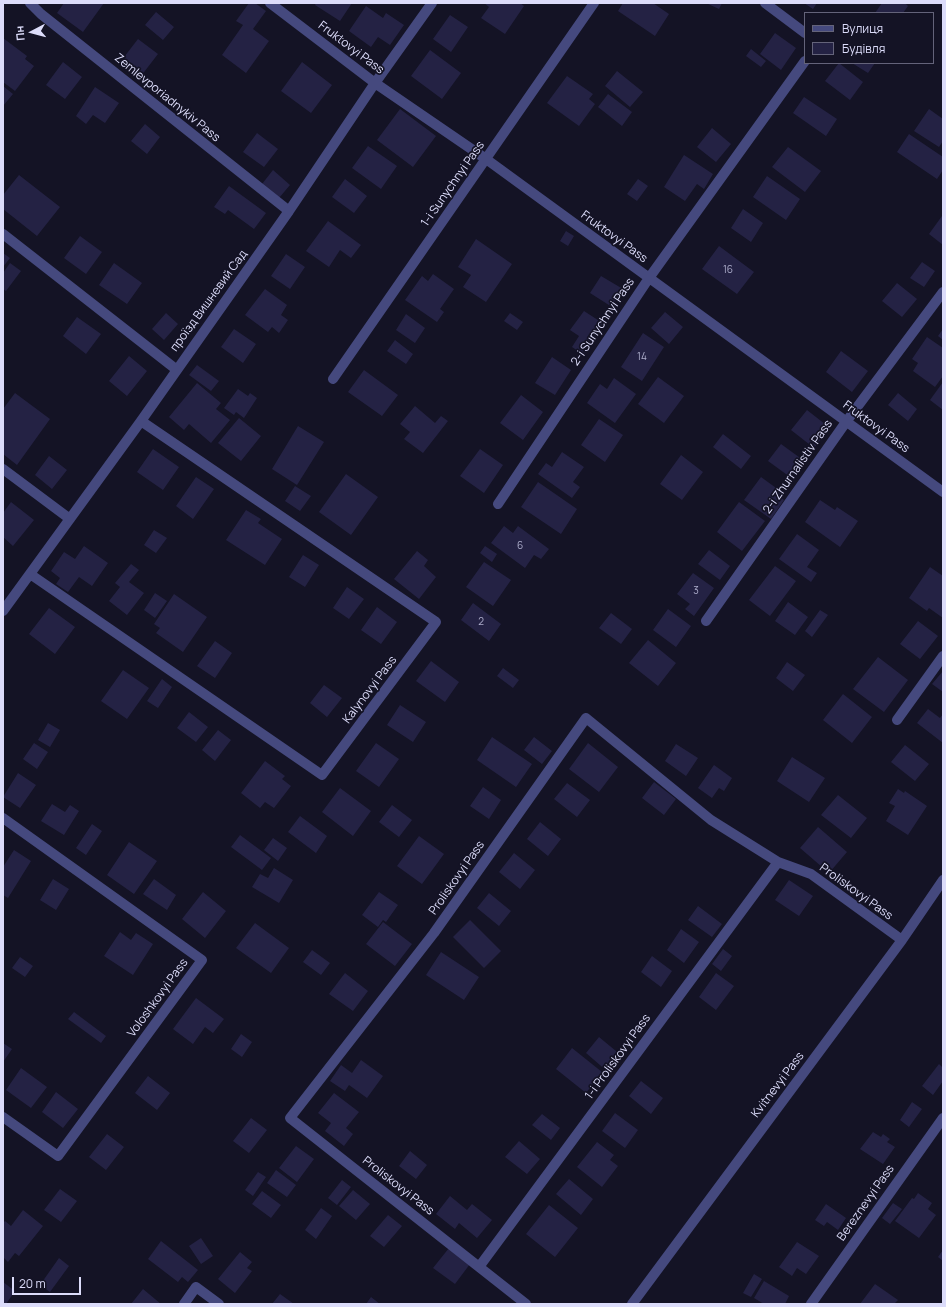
<!DOCTYPE html>
<html>
<head>
<meta charset="utf-8">
<style>
	body { margin:0 }
	#map { position:relative; width:946px; height:1307px; overflow:hidden; background:#141325; font-family:Manrope,sans-serif }
	canvas { display:block }
	.frame { position:absolute; inset:0; border:4px solid #dcdcfa; pointer-events:none }
	.legend { position:absolute; left:804px; top:12px; width:130px; height:52px; box-sizing:border-box; background:#141325; border:1px solid #64637a; margin:0; padding:5px 7px; list-style:none; font-size:12px; color:#dcdcfa }
	.legend li { display:flex; align-items:center; gap:8px; height:20px }
	.legend b { width:20px; border:1px solid #64637a }
	.north { position:absolute; left:12px; top:12px; width:40px; height:40px; -webkit-text-stroke:3px #141325; paint-order:stroke; rotate:264deg; font-size:11px; font-weight:700; line-height:16px; text-align:center; color:#dcdcfa }
	.north::after { content:''; display:block; margin:auto; width:14px; height:18px; background:#dcdcfa; clip-path:polygon(50% 0,100% 100%,50% 72%,0 100%) }
	.scale { position:absolute; left:12px; top:1277px; width:69px; height:18px; box-sizing:border-box; border:2px solid #dcdcfa; border-top:0; padding-left:5px; font-size:12px; line-height:14px; white-space:nowrap; color:#dcdcfa; -webkit-text-stroke:3px #141325; paint-order:stroke }
</style>
</head>
<body>
<div id="map">
<canvas width="946" height="1307"></canvas>
<div class="frame"></div>
<ul class="legend">
<li><b style="height:5px;background:#45497e"></b>Вулиця</li>
<li><b style="height:11px;background:#242244"></b>Будівля</li>
</ul>
<div class="north">Пн</div>
<div class="scale">20 m</div>
</div>
<script>
const c = document.querySelector('canvas').getContext('2d');
c.lineJoin = 'round';
function fill(path, color) { c.fillStyle = color; c.fill(path, 'evenodd'); }
function stroke(path, color, width, dash) { c.strokeStyle = color; c.lineWidth = width; c.lineCap = dash ? 'butt' : 'round'; c.setLineDash(dash || []); c.stroke(path); }
function drawText(font, color, halo, rows, align = 'center') {
  c.font = font + ' Manrope,sans-serif'; c.lineWidth = 3.5; c.setLineDash([]); c.textBaseline = 'middle'; c.strokeStyle = halo; c.fillStyle = color; for (const [text, x, y, turn = 0] of rows) {
    c.save(); c.translate(x, y); c.rotate((+turn || 0) * Math.PI / 180); c.textAlign = isNaN(turn) ? turn : align; if (halo) c.strokeText(text, 0, 0); c.fillText(text, 0, 0); c.restore();
  }
}
fill(new Path2D(`
	M64 3H104L83 32 57 13Z
	M249 3H255L266 11 253 29 269 41 246 73 222 55 243 25 236 21Z
	M316 3H352L340 21 315 5Z
	M484 3H520L524 6 505 34 481 18 489 7Z
	M623 3H653L669 14 655 36 618 11Z
	M706 3H722L719 9Z
	M804 3H817L813 9Z
	M882 3H905L908 6 903 13H875Z
	M366 6 383 18 386 13 404 25 390 45 378 37 371 47 349 31Z
	M156 12 174 27 163 40 145 25Z
	M450 15 468 27 451 52 433 39Z
	M775 33 796 48 781 70 760 54Z
	M3 38 27 56 25 59 34 66 15 91 3 82Z
	M138 39 158 54 141 76 121 61Z
	M751 49 766 61 761 67 746 56Z
	M430 50 461 73 442 99 411 76Z
	M63 62 82 77 65 99 46 85Z
	M302 62 332 85 311 113 281 91Z
	M839 63 863 82 850 100 825 81Z
	M852 63H875L868 73Z
	M617 71 643 92 630 107 605 86Z
	M567 76 593 94 589 99 595 104 579 126 547 103Z
	M3 86 13 94 3 106Z
	M95 87 119 103 105 123 93 115 86 124 76 116Z
	M608 94 632 112 622 126 598 107Z
	M804 97 837 119 826 136 793 113Z
	M400 109 436 136 413 167 377 140Z
	M929 109 943 119V141L939 147 914 131Z
	M145 124 160 137 147 154 131 141Z
	M712 128 731 144 716 162 697 147Z
	M257 133 278 149 264 167 243 152Z
	M909 134 943 157V170L937 179 897 152Z
	M368 146 397 166 381 189 352 168Z
	M788 147 821 171 805 192 772 167Z
	M684 155 713 174 704 189 697 184 685 201 664 187Z
	M273 170 290 185 279 198 262 184Z
	M19 175 60 207 37 236 3 209V195Z
	M767 176 800 199 786 220 753 197Z
	M345 179 367 196 354 213 332 197Z
	M638 179 648 186 637 201 627 194Z
	M229 186 266 213 254 229 228 210 225 214 214 207Z
	M743 209 763 223 751 242 731 228Z
	M942 216 943 217V245L929 234Z
	M328 221 361 245 351 258 340 250 329 267 306 251Z
	M566 231 574 236 568 246 560 241Z
	M80 236 102 252 86 274 64 258Z
	M476 239 512 264 486 302 463 287 471 275 458 267Z
	M719 246 754 272 737 294 702 269Z
	M3 253 10 258 3 267Z
	M286 254 305 267 290 289 271 276Z
	M922 262 935 271 924 287 910 278Z
	M10 263 21 271 6 291 3 289V273Z
	M114 263 142 283 127 304 99 285Z
	M433 274 454 289 440 309 444 312 437 322 405 300 422 276 428 281Z
	M601 276 623 289 612 307 590 293Z
	M897 283 917 299 902 317 882 301Z
	M265 289 287 305 281 315 288 320 279 333 272 327 268 332 245 315Z
	M584 311 604 324 584 355 572 347 579 336 570 330Z
	M665 312 683 327 669 344 651 328Z
	M166 313 178 324 164 340 152 329Z
	M510 313 523 322 517 330 504 321Z
	M406 314 425 328 415 343 396 330Z
	M77 317 101 334 86 354 63 336Z
	M234 329 256 344 243 363 221 347Z
	M943 329V340L938 336Z
	M643 333 664 347 642 381 621 367Z
	M927 337 943 348V376L935 387 913 371 918 363 912 359Z
	M395 340 413 354 406 364 387 351Z
	M841 351 868 371 852 392 826 372Z
	M129 356 147 371 127 396 109 381Z
	M552 357 571 370 555 395 535 383Z
	M197 365 219 381 211 391 189 375Z
	M364 370 398 395 382 416 348 392Z
	M658 377 684 396 664 423 638 404Z
	M614 378 636 394 615 423 587 403 600 384 607 389Z
	M943 382V410L930 400Z
	M197 383 221 403 216 409 230 420 211 443 189 424 184 430 169 417Z
	M238 389 248 396 250 393 257 398 244 418 236 412 234 415 224 408Z
	M15 393 50 419 17 465 3 454V409Z
	M898 393 917 409 908 421 888 405Z
	M521 395 543 412 523 440 500 423Z
	M415 406 435 423 441 416 448 421 423 453 404 439 410 432 400 424Z
	M807 410 830 428 814 448 791 430Z
	M239 418 261 436 241 461 218 443Z
	M599 419 623 435 605 462 581 445Z
	M298 426 324 442 297 485 272 469Z
	M723 434 751 456 741 469 713 447Z
	M781 444 803 460 790 477 768 461Z
	M153 449 179 467 163 490 137 472Z
	M480 449 503 465 484 493 460 476Z
	M562 452 584 467 573 482 580 487 572 498 538 474 546 463 552 467Z
	M681 455 703 472 682 500 660 484Z
	M49 456 67 470 52 489 35 475Z
	M346 474 378 497 351 535 319 512Z
	M196 477 214 489 193 519 176 506Z
	M761 477 783 493 780 497 784 500 771 519 744 500Z
	M538 482 577 509 561 534 521 507Z
	M295 486 311 496 300 511 285 501Z
	M820 500 835 510 837 507 858 521 840 547 805 522Z
	M11 502 34 520 13 546 3 537V513Z
	M739 502 765 521 742 551 717 532Z
	M246 510 261 519 258 523 282 539 265 565 226 540Z
	M504 526 513 533 518 526 549 549 541 559 534 555 525 568 491 543Z
	M154 530 167 538 156 553 144 545Z
	M797 534 819 550 807 567 817 573 811 582 779 559Z
	M84 546 108 563 92 586 79 577 68 592 56 584 60 578 51 571 64 552 75 559Z
	M485 546 497 554 492 562 480 553Z
	M709 550 730 566 720 580 698 564Z
	M417 551 428 560 424 566 436 577 419 599 394 579Z
	M303 555 319 565 305 587 289 577Z
	M484 562 511 580 493 606 466 587Z
	M131 564 139 570 129 582 144 593 127 615 109 601 120 587 115 583Z
	M775 566 796 581 770 616 749 600Z
	M930 567 943 576V618L929 608 927 611 909 598Z
	M693 573 714 588 694 616 685 609 690 604 677 594Z
	M347 587 364 599 349 619 333 608Z
	M155 593 167 601 155 618 144 610Z
	M174 594 207 617 183 652 156 633 160 628 154 624Z
	M788 602 808 617 795 635 775 621Z
	M473 603 501 624 489 641 461 620Z
	M377 607 397 622 381 644 361 630Z
	M49 608 75 627 55 654 29 634Z
	M668 609 691 626 676 647 653 630Z
	M820 610 828 615 812 637 805 631Z
	M611 613 632 629 621 644 599 628Z
	M918 621 938 636 920 659 900 644Z
	M648 640 676 663 658 686 629 663Z
	M215 641 232 653 215 678 197 666Z
	M878 657 908 680 884 712 853 689Z
	M431 661 459 682 445 702 416 681Z
	M787 662 805 675 793 691 776 678Z
	M503 668 519 680 513 688 497 676Z
	M123 670 149 688 127 719 101 701Z
	M943 671V692L932 684Z
	M162 679 172 687 158 708 147 701Z
	M324 685 342 698 327 717 310 703Z
	M843 694 872 717 852 743 823 720Z
	M400 705 426 722 413 742 387 725Z
	M928 709 940 718 943 714V743L917 723Z
	M189 712 208 727 196 742 177 728Z
	M48 723 60 730 50 747 38 740Z
	M218 730 231 740 215 761 202 750Z
	M492 737 532 764 516 787 477 760Z
	M534 737 552 751 542 764 524 750Z
	M34 743 48 752 37 769 23 759Z
	M376 743 399 759 379 787 356 771Z
	M588 743 618 767 599 792 569 769Z
	M676 744 698 758 686 776 665 761Z
	M905 745 929 764 915 781 891 762Z
	M792 757 825 778 809 802 777 781Z
	M265 761 285 776 282 779 291 786 274 808 265 802 260 808 241 793Z
	M714 765 732 778 724 791 719 788 712 798 698 788Z
	M18 773 36 785 20 808 3 797Z
	M654 782 676 799 664 815 642 798Z
	M567 783 590 800 577 817 554 799Z
	M483 787 501 800 489 819 470 806Z
	M340 788 371 811 353 836 322 812Z
	M898 789 904 793 905 791 927 806 908 835 886 821 895 806 889 803Z
	M838 795 867 818 851 838 821 815Z
	M52 804 65 812 70 805 79 811 64 835 41 821Z
	M392 805 412 820 399 837 379 822Z
	M300 816 327 836 316 853 288 832Z
	M540 822 561 839 548 856 527 839Z
	M92 824 102 831 86 855 76 848Z
	M818 827 847 852 829 873 800 848Z
	M240 835 271 858 262 870 231 847Z
	M419 836 444 854 422 884 397 866Z
	M273 838 287 848 278 861 264 850Z
	M129 842 157 861 134 894 107 875Z
	M14 850 31 861 8 898 3 895V867Z
	M514 853 535 870 520 889 499 872Z
	M274 868 293 880 279 903 252 887 260 874 268 878Z
	M53 879 69 889 56 910 40 900Z
	M154 879 176 895 167 910 143 894Z
	M789 880 813 896 799 916 775 900Z
	M203 892 226 911 205 938 182 919Z
	M379 892 398 905 386 922 383 920 378 927 362 915Z
	M489 893 511 911 499 926 477 908Z
	M698 906 722 924 712 937 688 920Z
	M470 920 501 951 484 968 453 937Z
	M383 922 412 944 395 966 366 944Z
	M255 923 289 948 271 973 236 948Z
	M681 929 699 942 684 963 667 950Z
	M120 932 131 940 136 933 153 944 133 975 104 956Z
	M723 949 732 956 721 971 712 964Z
	M312 950 330 963 321 975 303 962Z
	M441 952 479 977 464 1000 426 975Z
	M652 956 672 971 661 987 641 972Z
	M20 957 33 966 25 977 12 968Z
	M345 973 368 991 353 1011 329 994Z
	M716 973 734 986 716 1010 699 997Z
	M196 998 224 1019 213 1033 205 1027 193 1044 173 1029Z
	M74 1012 106 1036 101 1043 68 1019Z
	M241 1034 252 1042 242 1057 231 1049Z
	M599 1037 622 1056 608 1072 586 1053Z
	M3 1043 12 1049 3 1062Z
	M572 1048 602 1072 586 1093 556 1069Z
	M361 1060 383 1076 367 1098 349 1085 345 1091 330 1081 341 1065 352 1073Z
	M939 1064 943 1068V1081L933 1095 922 1086Z
	M21 1068 47 1087 31 1108 6 1090Z
	M148 1076 170 1093 157 1110 135 1093Z
	M641 1081 663 1098 651 1114 629 1096Z
	M56 1092 78 1109 63 1128 42 1112Z
	M334 1093 359 1112 346 1128 353 1134 344 1146 325 1131 331 1123 318 1113Z
	M912 1102 922 1109 909 1127 900 1120Z
	M615 1113 638 1130 625 1148 602 1131Z
	M542 1114 560 1128 551 1140 532 1125Z
	M251 1118 267 1130 249 1153 233 1141Z
	M873 1132 881 1137 883 1134 890 1139 887 1142 895 1147 883 1164 860 1149Z
	M107 1134 124 1147 106 1170 89 1157Z
	M519 1141 540 1159 527 1174 505 1157Z
	M597 1142 614 1155 610 1160 618 1166 602 1187 577 1167Z
	M296 1146 314 1159 297 1182 279 1168Z
	M410 1151 427 1165 416 1179 399 1166Z
	M276 1170 296 1185 287 1197 267 1183Z
	M258 1172 266 1177 253 1196 245 1190Z
	M569 1179 593 1199 581 1215 556 1194Z
	M342 1180 351 1187 337 1205 328 1198Z
	M60 1189 77 1201 61 1222 44 1210Z
	M353 1190 370 1204 356 1220 339 1206Z
	M262 1191 281 1205 271 1218 252 1204Z
	M918 1193 932 1203 928 1209 936 1215 919 1238 895 1221 912 1198 914 1199Z
	M450 1196 467 1210 472 1204 492 1220 477 1238 459 1223 455 1229 436 1214Z
	M893 1203 902 1209 890 1224 882 1218Z
	M826 1204 846 1218 838 1230 827 1222 824 1226 815 1220Z
	M549 1205 578 1228 555 1257 526 1234Z
	M321 1208 332 1216 316 1239 305 1230Z
	M23 1210 43 1226 19 1256 15 1253 8 1262 3 1257V1223L5 1221 11 1226Z
	M388 1215 402 1226 384 1247 370 1236Z
	M201 1238 213 1256 201 1264 189 1246Z
	M161 1241 198 1270 188 1282 182 1277 178 1282 148 1259Z
	M797 1242 819 1256 806 1274 797 1268 792 1276 779 1267Z
	M449 1248 470 1264 455 1284 433 1268Z
	M943 1250V1261L938 1257Z
	M240 1252 252 1262 247 1268 252 1271 235 1293 218 1279Z
	M59 1258 69 1266 50 1292 40 1285Z
	M754 1274 762 1279 751 1297 743 1293Z
	M764 1281 789 1296 785 1304H764L754 1298Z
	M3 1282 15 1291 6 1304H3Z
	M875 1284 898 1300 894 1304H860Z
	M143 1289 161 1304H131Z
	M280 1294 294 1304H272Z
	M371 1297 380 1304H366Z`), '#242244');
stroke(new Path2D(`
	M30 3 41 14 289 211
	M270 3 375 83 486 159 943 492
	M765 3 805 33
	M3 234 177 370
	M333 379 594 3
	M3 469 70 519
	M498 504 649 278 805 61
	M30 574 322 775 436 622 141 421
	M3 611 141 421 289 211 375 83 432 3
	M706 621 846 422 943 292
	M897 720 943 656
	M3 818 202 960 58 1156 3 1117
	M479 1267 778 862
	M184 1304 196 1287 219 1304
	M526 1304 290 1118 434 933 586 718 711 820 778 862 811 874 902 940
	M632 1304 902 940 943 880
	M811 1304 943 1118`), '#45497e', 10);
drawText('10px', '#aeaecc', null, [
	["16",728,270],
	["14",642,357],
	["6",520,546],
	["3",696,591],
	["2",481,622]
]);
drawText('12px', '#dcdcfa', '#141325', [
	["Fruktovyi Pass",351,48,37],
	["Zemlevporiadnykiv Pass",167,98,39],
	["1-i Sunychnyi Pass",453,184,-55],
	["Fruktovyi Pass",614,237,36],
	["проїзд Вишневий Сад",209,301,-54],
	["2-i Sunychnyi Pass",603,322,-56],
	["Fruktovyi Pass",876,427,36],
	["2-i Zhurnalistiv Pass",798,467,-55],
	["Kalynovyi Pass",370,690,-53],
	["Proliskovyi Pass",457,878,-55],
	["Proliskovyi Pass",856,892,36],
	["Voloshkovyi Pass",158,998,-54],
	["1-i Proliskovyi Pass",618,1057,-54],
	["Kvitnevyi Pass",778,1085,-53],
	["Proliskovyi Pass",398,1186,38],
	["Bereznevyi Pass",866,1203,-55]
]);
</script>
</body>
</html>
